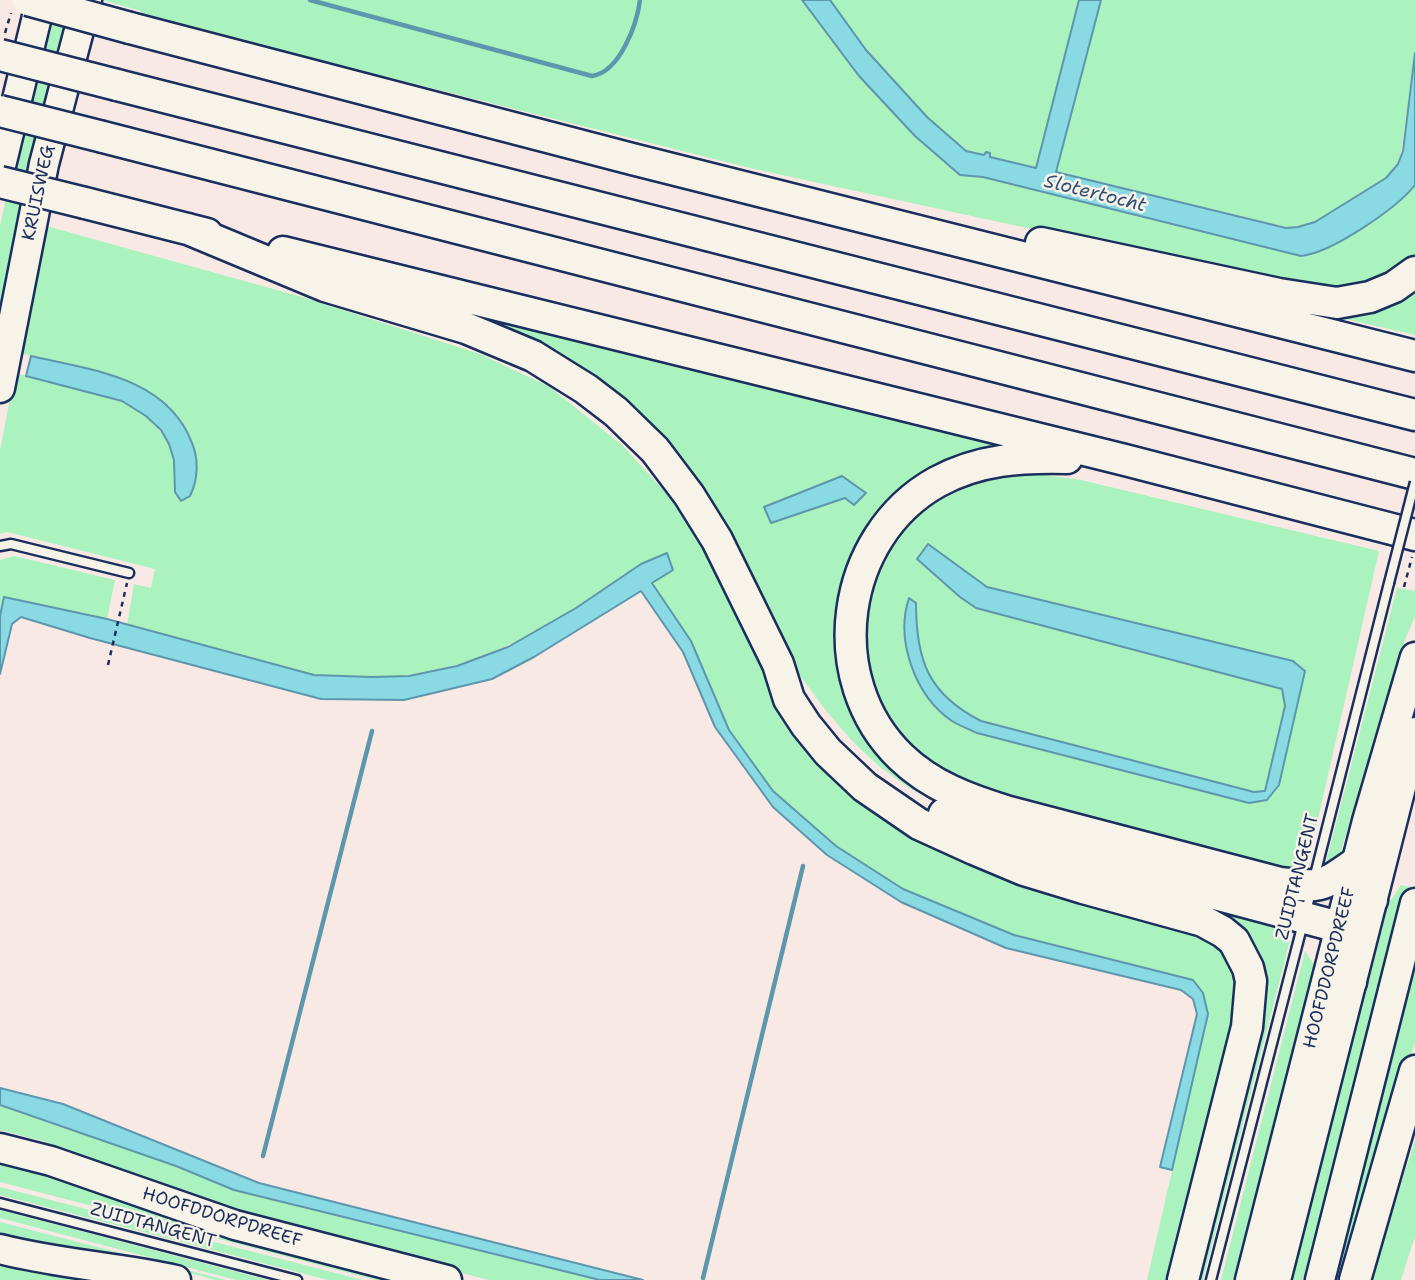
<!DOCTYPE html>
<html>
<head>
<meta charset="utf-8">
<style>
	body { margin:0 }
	canvas { display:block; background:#f8e9e5 }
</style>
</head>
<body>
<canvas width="1415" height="1280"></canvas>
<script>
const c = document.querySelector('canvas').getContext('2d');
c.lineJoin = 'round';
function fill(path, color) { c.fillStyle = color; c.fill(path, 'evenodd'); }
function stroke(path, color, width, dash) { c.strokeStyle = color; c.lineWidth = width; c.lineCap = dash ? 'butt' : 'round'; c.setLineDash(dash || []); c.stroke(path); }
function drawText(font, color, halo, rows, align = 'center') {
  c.font = font + ' "Shantell Sans",sans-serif'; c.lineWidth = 5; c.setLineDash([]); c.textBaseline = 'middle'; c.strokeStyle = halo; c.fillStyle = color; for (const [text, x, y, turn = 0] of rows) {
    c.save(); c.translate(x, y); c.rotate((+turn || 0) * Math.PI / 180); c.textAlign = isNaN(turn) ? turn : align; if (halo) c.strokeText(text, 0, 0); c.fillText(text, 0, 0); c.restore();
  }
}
fill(new Path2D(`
	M54 0H71L32 146 0 322V226L19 135Z
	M102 0H802L859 76 960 175 983 177 1301 256C1328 253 1400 207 1415 184V256L1388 277 1346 290 1277 282 754 169 140 15 141 11Z
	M830 0H1079L1036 168 989 157 986 152 985 155 966 151 927 117 866 50Z
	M1101 0H1415V53L1400 159 1386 178 1327 216 1311 224 1291 228 1056 172Z
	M39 224 302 297 480 354 550 387 623 446 666 493 698 536 767 679 813 747 857 791 1208 936 1233 959 1242 993 1174 1280H1147L1208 1014 1203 993 1193 980 1014 935 903 889 836 846 773 791 729 730 691 641 641 564C549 627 470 682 355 677 341 676 326 677 312 674 250 662 188 641 127 625L134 584 151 588 155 569 7 532 0 534V450L15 373 121 401 139 410 153 422 169 443 174 460 175 492 180 501 190 496C216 444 166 394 120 378L19 353Z
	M1415 286V335L1328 315Z
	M473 315 1017 449 883 521 848 671 953 810 911 789 881 768 853 742 827 712 796 670 723 528 697 485ZM842 476 854 505 845 498 771 523 765 507Z
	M1025 472 1081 480 1379 551 1305 876 973 786C944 775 913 756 895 731 856 677 851 606 886 550 891 543 895 534 901 528 922 507 950 491 978 481 993 476 1010 475 1025 472ZM928 544 987 587 1293 661 1279 785 1249 803 977 733 951 720 904 634 916 603C916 660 928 694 980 721L1254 792 1265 791 1285 706 1282 689 976 608 960 597 917 560Z
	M14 556 115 580 107 619 5 597 0 616V560Z
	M1397 588 1415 591V616L1398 657 1339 858 1323 874Z
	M1401 885 1411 887 1310 1280H1285L1378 910 1391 900Z
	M1230 915 1292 932 1203 1280H1197L1253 1024 1227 926Z
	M1415 942V1042L1346 1280H1328Z
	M1305 951 1313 963 1317 985 1242 1280H1221Z
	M0 1105 176 1166 234 1190 600 1280H489L235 1215 43 1141 0 1130Z
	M1415 1140V1236L1401 1280H1371Z
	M0 1160 65 1180 165 1218 237 1240 393 1280H376L0 1182Z
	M0 1187 363 1280H328L0 1195Z
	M0 1210 268 1280H236L0 1218Z
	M0 1222 226 1280H215L178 1270 0 1241Z
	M0 1257 142 1280H0Z`), '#aaf2be');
const water = new Path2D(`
	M802 0H830L866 50 927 117 966 151 984 155 986 152 990 153V157L1036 168 1079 0H1101L1056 172 1286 228 1298 227 1315 222 1386 178 1398 164 1403 151 1415 53V185C1396 209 1331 253 1301 256L983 177 960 175 915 136 859 76Z
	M31 356C91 370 167 377 192 443 199 460 198 480 190 496L181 501 175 492 174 460 169 444 161 430 146 416 122 401 26 376Z
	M842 476 866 493 854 505 845 498 771 523 764 507Z
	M928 544 987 587 1293 661 1305 671 1279 785 1267 800 1249 803 977 733C969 729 960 726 952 721 915 696 895 640 909 598L916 603C916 660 928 694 981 721L1254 792 1265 791 1285 706 1282 689 976 608 960 597 917 559Z
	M667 553 673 570 652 583 691 641 729 730 773 791 836 846 903 889 1014 935 1193 980 1203 993 1208 1014 1172 1170 1160 1167 1197 1014 1193 999 1181 990 1006 948 901 902 827 855 773 807 715 727 683 652 641 591 534 657 492 679 404 700 321 699 90 638 21 617 12 624 0 674V616L4 597 107 619 314 675 372 677 409 676 457 666 508 647 576 608 641 564Z
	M0 1088 63 1104 259 1183 643 1280H600L234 1190 176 1166 0 1105Z`);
fill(water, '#89dae2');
stroke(water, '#5d96ad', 2);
stroke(new Path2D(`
	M310 0 592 76C620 72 637 24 640 0
	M263 1156 372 731
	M703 1278 803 866`), '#5d96ad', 4.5);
const service = new Path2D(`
	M0 546 11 544 129 573
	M1314 879 1389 583
	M0 1203 297 1280
	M1211 1280 1311 892`);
const trunk = new Path2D(`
	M0 170 41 0
	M0 388 44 164 87 0
	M0 1148 51 1161 235 1225 447 1280
	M0 1249C58 1264 118 1267 176 1280
	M1250 1280 1367 821 1415 657
	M1276 1280 1415 732
	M1320 1280 1415 903`);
const motorway = new Path2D(`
	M130 28 632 159 1415 356
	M117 85 1415 415
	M103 137 1415 474
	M85 203 207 234
	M188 229 325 286 466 328 533 356 586 389 616 412 655 450 689 495 717 540 778 664 789 699 806 725 828 752 865 787 919 824 974 849 1024 870 1083 888 1203 921 1223 932 1234 941 1248 968 1251 981 1247 1027 1183 1280
	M1041 243 1279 294 1337 303 1370 297 1394 287 1415 272
	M283 252 1125 460 1415 535
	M1067 458C1021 457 979 459 937 482 840 536 820 679 901 757 931 786 969 800 1009 812L1280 883C1323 888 1321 887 1357 862
	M944 814 974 827 1016 841 1339 927
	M1339 927 1351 982
	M1339 927 1372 900
	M1355 1280 1415 1071`);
stroke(service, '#1b2f5e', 13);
stroke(trunk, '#1b2f5e', 33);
stroke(motorway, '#1b2f5e', 35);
stroke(new Path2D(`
	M5 33 11 13
	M1404 587 1412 557
	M108 665 127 583`), '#1b2f5e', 2.5, [5, 5]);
stroke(service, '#f7f3e8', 8);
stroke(trunk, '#f7f3e8', 28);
stroke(motorway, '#f7f3e8', 30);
const serviceBridge = new Path2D(`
	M1389 583 1415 482`);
const motorwayBridge = new Path2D(`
	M28 0 130 28
	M0 55 117 85
	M0 111 103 137
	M0 182 85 203`);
stroke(serviceBridge, '#1b2f5e', 13, []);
stroke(motorwayBridge, '#1b2f5e', 35, []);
stroke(serviceBridge, '#f7f3e8', 8);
stroke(motorwayBridge, '#f7f3e8', 30);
drawText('18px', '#1b2f5e', '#f7f3e8', [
	["KRUISWEG",39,193,-78],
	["ZUIDTANGENT",1298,877,-76],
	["HOOFDDORPDREEF",1330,968,-76],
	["HOOFDDORPDREEF",222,1218,17],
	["ZUIDTANGENT",153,1226,15]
]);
drawText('italic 19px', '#315178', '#f7f3e8', [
	["Slotertocht",1095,194,14]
]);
</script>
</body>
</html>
